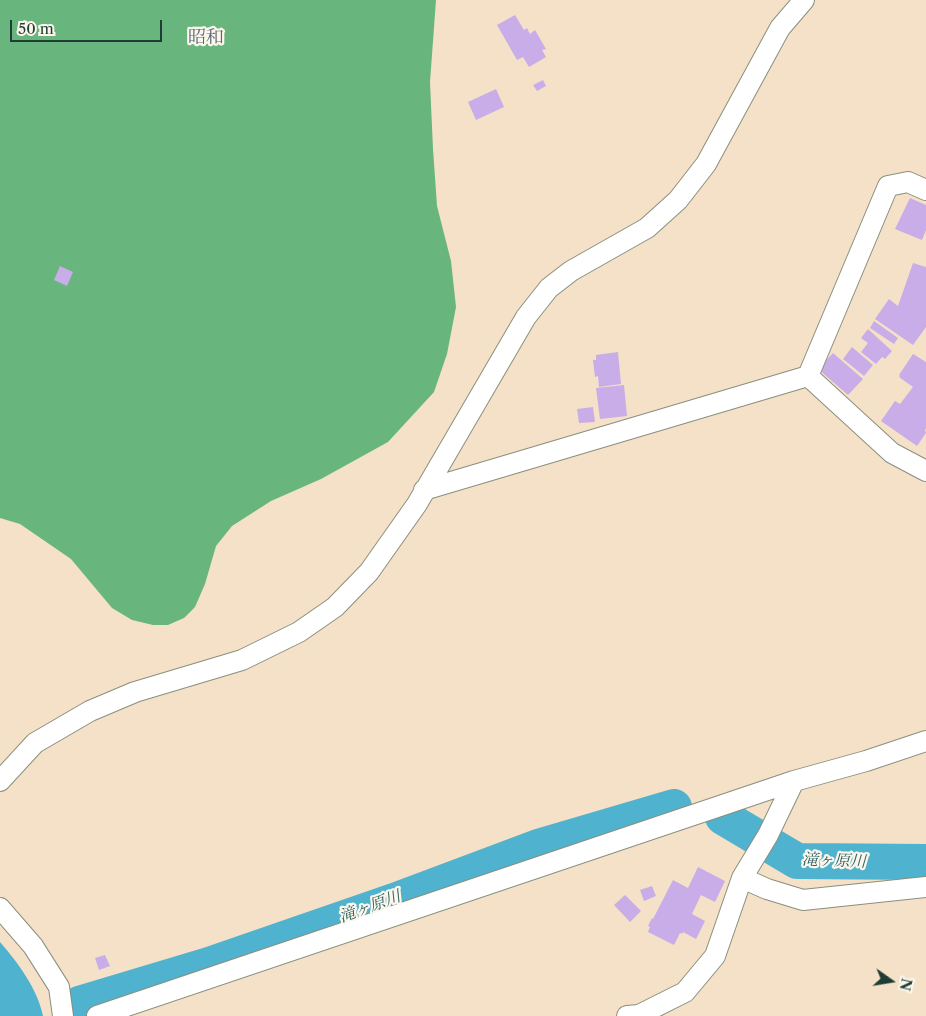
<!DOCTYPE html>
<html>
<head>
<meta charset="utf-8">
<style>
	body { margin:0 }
	#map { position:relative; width:926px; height:1016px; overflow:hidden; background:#f5e1c7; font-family:"Libre Caslon Text",serif }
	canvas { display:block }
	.north { position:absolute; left:866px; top:956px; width:50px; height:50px; -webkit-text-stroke:4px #fbf7ec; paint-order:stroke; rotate:103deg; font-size:14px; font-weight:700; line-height:20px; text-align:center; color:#1f3d34 }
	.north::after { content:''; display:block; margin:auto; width:18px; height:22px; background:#1f3d34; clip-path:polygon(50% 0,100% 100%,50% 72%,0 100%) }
	.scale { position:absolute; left:10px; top:20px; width:152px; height:22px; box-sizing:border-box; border:2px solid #1f3d34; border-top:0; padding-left:6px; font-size:15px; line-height:18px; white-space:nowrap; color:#1f3d34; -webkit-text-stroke:4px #fbf7ec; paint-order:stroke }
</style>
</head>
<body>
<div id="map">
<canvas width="926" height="1016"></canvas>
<div class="north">N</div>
<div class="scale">50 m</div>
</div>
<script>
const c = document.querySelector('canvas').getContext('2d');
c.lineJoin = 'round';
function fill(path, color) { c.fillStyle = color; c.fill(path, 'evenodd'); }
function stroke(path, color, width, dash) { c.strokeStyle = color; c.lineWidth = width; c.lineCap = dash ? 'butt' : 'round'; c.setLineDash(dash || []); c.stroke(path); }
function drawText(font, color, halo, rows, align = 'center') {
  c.font = font + ' "Libre Caslon Text","Noto Serif JP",serif'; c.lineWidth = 4.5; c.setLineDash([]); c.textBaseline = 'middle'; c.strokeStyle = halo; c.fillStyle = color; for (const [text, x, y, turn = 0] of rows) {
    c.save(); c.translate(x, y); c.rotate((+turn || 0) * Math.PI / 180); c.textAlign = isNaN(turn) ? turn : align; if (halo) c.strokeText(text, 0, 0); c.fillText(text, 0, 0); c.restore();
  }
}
fill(new Path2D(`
	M0 0H436L430 82 433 149 437 206 451 261 456 307 447 354 434 392 388 442 321 479 271 501 232 526 216 546 205 584 195 607 184 618 168 625H153L132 620 112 608 71 559 20 524 0 518Z`), '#68b57e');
fill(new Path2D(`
	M0 942C18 963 37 988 43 1016H0Z`), '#4fb2ce');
stroke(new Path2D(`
	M723 817 797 861 926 862
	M83 1016 79 1004 209 965 394 901 538 847 674 807`), '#4fb2ce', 36);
fill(new Path2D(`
	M515 15 524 30 527 28 530 34 535 30 546 49 542 50 546 57 529 67 523 57 517 60 497 25Z
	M543 80 546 86 537 91 533 85Z
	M496 89 504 107 476 120 468 102Z
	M910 198 926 205V230L922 240 895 229Z
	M913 263 926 267V327L913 345 875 319 889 299 898 306Z
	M60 266 73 272 67 286 54 280Z
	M874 321 898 338 894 344 870 328Z
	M868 329 892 351 885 359 882 357 876 364 861 352 868 343 861 338Z
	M852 347 873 365 864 376 843 359Z
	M618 352 621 384 599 387 598 376 595 377 593 360H596V355Z
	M833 353 863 379 848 395 818 369Z
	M913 354 926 362V428L925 430 926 433 917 446 881 421 895 401 900 404 913 387 899 377 900 376 899 375Z
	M624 385 627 416 600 419 596 388Z
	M593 407 595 422 579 423 577 409Z
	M698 867 725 881 715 902 701 895 692 914 705 921 696 939 683 932 682 934 680 933 674 945 648 932 650 927 648 926 652 918 653 919 673 880 688 888Z
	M652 886 656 896 644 901 640 890Z
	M625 895 641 911 630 922 614 905Z
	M105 955 110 966 99 970 95 958Z`), '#c8ade8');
const street = new Path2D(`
	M808 376 888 186 908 182 926 190
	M808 376 892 453 926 471
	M424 490 808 376
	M0 781 35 743 90 711 135 692 242 660 299 632 335 607 369 572 417 504 526 317 549 288 571 271 647 228 678 200 706 164 780 28 804 0
	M742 878 767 889 803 900 926 887
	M0 908 33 946 59 987 63 1016
	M97 1016 794 781
	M627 1016 639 1015 685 992 715 956 742 878 768 835 794 781 866 761 926 741`);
stroke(street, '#8a8f7e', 22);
stroke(street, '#fff', 20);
drawText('italic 16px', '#2d6062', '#fbf7ec', [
	["滝ヶ原川",834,861,2],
	["滝ヶ原川",370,907,-20]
]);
drawText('18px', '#5a6473', '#fbf7ec', [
	["昭和",206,38]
]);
</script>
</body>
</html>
